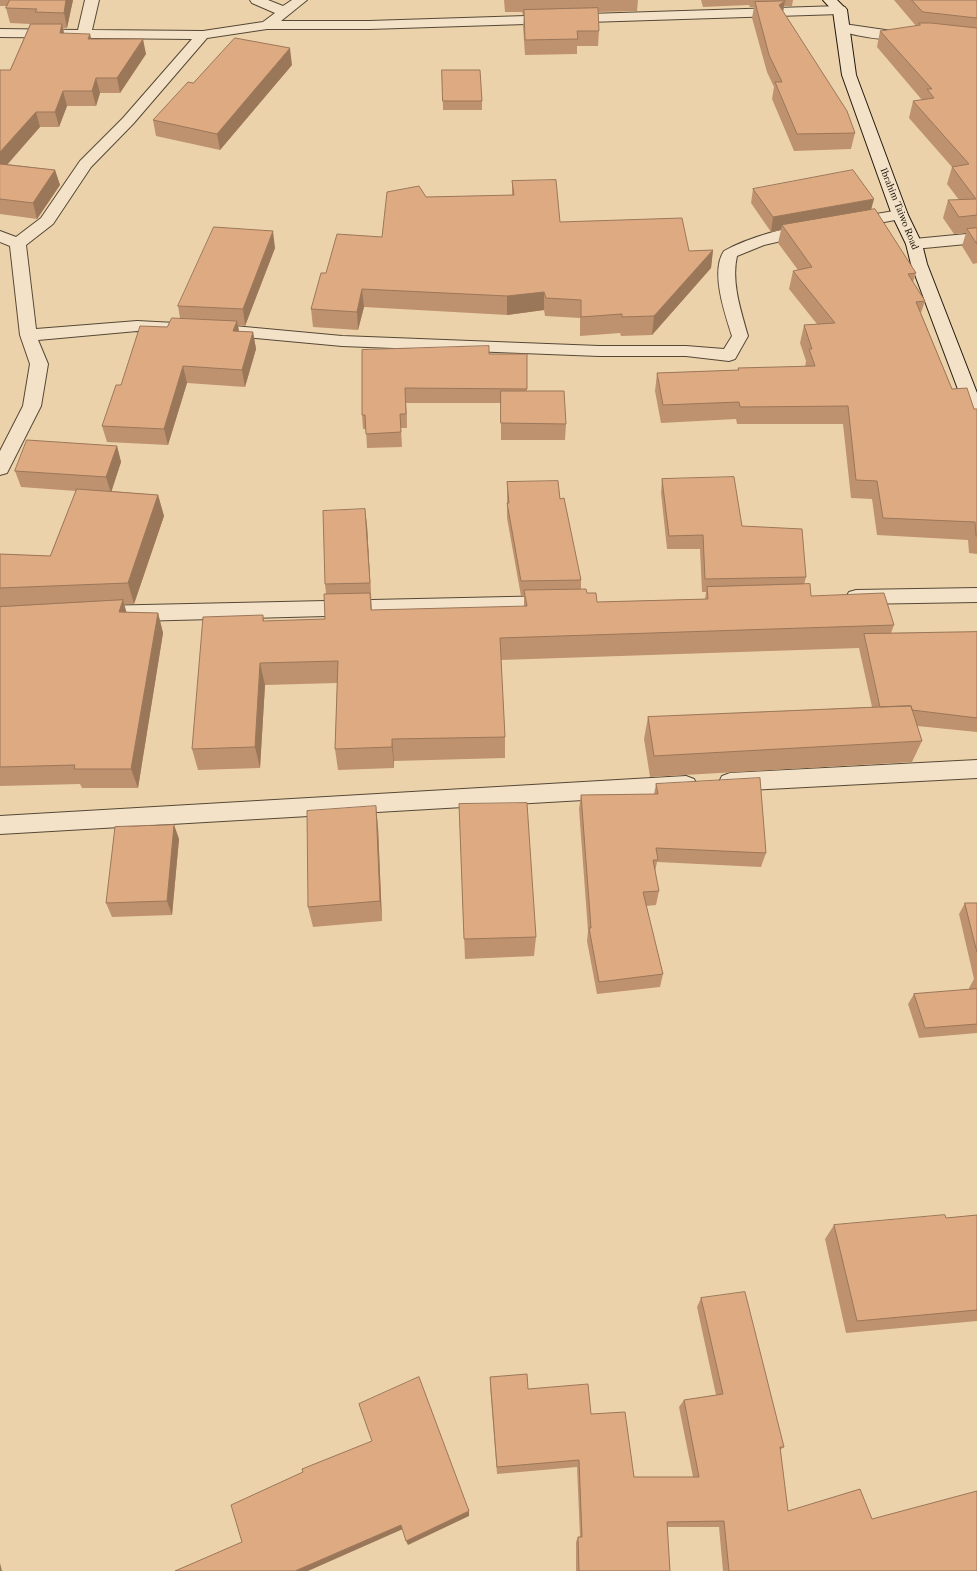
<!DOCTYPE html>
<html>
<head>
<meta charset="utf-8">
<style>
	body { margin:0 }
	canvas { display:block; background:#ecd2aa }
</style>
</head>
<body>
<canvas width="977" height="1571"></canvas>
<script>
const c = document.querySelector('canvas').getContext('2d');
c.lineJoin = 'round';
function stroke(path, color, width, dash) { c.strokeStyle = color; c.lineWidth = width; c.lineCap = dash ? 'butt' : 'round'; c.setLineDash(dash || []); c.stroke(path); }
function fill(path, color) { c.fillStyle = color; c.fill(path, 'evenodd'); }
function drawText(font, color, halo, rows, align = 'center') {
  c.font = font + ' "Libre Caslon Text",serif'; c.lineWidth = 3; c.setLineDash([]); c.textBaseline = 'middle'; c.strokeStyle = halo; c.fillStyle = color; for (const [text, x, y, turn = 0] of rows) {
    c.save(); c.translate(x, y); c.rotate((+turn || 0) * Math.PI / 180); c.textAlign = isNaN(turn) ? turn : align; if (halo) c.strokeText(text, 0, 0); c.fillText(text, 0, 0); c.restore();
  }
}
const street = new Path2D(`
	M85 0H99L92 30 203 31 263 22 275 13 252 3 250 0H268L283 6 292 0H307L281 21H369L840 6 845 7 847 10 845 13 840 14 369 29H267L207 38 133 124 91 167 53 224 26 245 36 329 137 321 234 326 342 336 599 346H686L724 349 732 336C725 314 710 271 724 251 743 240 795 222 816 227L818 230 816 233 764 245 737 256C731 282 741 311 748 336L735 359 729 361 686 356H599L342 346 234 336 137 331 38 340 48 364 41 406 9 469 7 473 0 475V451L23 406 30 364 20 335 10 246 0 242V231L16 237 41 218 80 161 123 118 192 39 0 37V29L78 30Z
	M844 24 892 31H915L917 34 915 37C892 43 862 37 839 31L837 28 839 25Z
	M900 210 906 212 908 215 906 218 852 228 846 226 844 223 846 220 852 218Z
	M977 233V243L914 249 908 247 906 244 908 241 914 239Z
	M977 588V602L856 604 849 602 846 597 849 592 856 590Z
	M554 596 561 598 564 603 561 608 554 610 98 622 91 619 88 614 91 609 98 606Z
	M977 760V778L730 791 722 788 719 782 722 776 730 773Z
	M686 776 694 779 697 785 694 791 686 794 0 834V816Z`);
const secondary = new Path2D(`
	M823 0H837L847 10 856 75 908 215 922 244 927 264 977 393V422L971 420 968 416 911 264 906 244 892 215 842 75 833 11Z`);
stroke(street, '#554936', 2);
stroke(secondary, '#231b10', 2);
fill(street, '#f3e2c8');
fill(secondary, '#f3e2c8');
fill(new Path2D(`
	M0 0H73L67 28H63L64 33 91 39 146 54 120 93H100L96 106H67L59 127H40L7 164 55 170 60 185 37 219 0 214V215V70H10L30 24 10 23 6 8 7 6H0Z
	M504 0H638L637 11 598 12 599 31 598 46H577V54L525 55 523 26 524 15H523L522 12H505Z
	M701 0H793L792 6H784L783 12 855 133 851 149 794 151 772 99 774 87 767 72 752 18 754 7H750L749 5 703 7Z
	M894 0H977V263L973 264 962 246 966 233 954 234 943 218 948 200H959L947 184 952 167 909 118 913 101 922 100 877 47 880 31 916 26Z
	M292 65 220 150 156 136 153 120Z
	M442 70 482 101V110H443Z
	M512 181 560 222 689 251 713 250 711 268 652 335 621 336 620 333 580 336V318L545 316 544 310 507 315 364 307 358 330 313 327 311 309 326 273 382 237 426 197 512 196Z
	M753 189 871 209 916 273 913 282 925 301 921 313 952 389 974 409H977V554L969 553 968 540 877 535 872 499 851 498 843 424H737L736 419 661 423 655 391 657 373 738 370V368L805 367 806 361 800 343 804 325 817 324 789 289 793 271 798 270 778 243 781 230 771 232 751 203Z
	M275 248 245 326 238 325 239 331 253 332 256 349 245 387 187 383 168 445 107 442 102 426 121 385 167 327 180 318 178 306Z
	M362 350 489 354H527V391L566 424 565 440H501V403H406L407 428H401L402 447 367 448 366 429H363L362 415Z
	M117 446 121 462 111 491 158 495 164 516 134 604H124L126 612 158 613 163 633 138 788H82L80 784 0 786V554L50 556 76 491 21 487 15 471Z
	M662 479 742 526 806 577 804 585 811 596 894 625 891 633 977 632V732L917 726 922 741 912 762 650 777 644 739 648 717 872 707 859 648 501 660 505 737V758L394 761V768L338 770 335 749 337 683 265 685 260 768 198 770 192 749 263 615 264 621 325 619 326 594 325 584 367 525 372 610 524 607V596H521L507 518V482L560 499 581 580V589L587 593 597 602 705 599 706 592H702L700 549H667L661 493Z
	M656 784 766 853 761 867 657 862 655 872 659 891 656 905 646 906 663 974 660 987 597 994 587 941 588 931 579 809 581 795 654 794Z
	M459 804 536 937 534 956 465 959Z
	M174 825 179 839 172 915 112 917 106 903Z
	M378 827 382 921 313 927 308 907Z
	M965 903H977V1033L919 1038 908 1004 914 994 969 990V988L974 979 959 914Z
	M977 1215V1321L846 1333 825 1239 834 1225 946 1218Z
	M701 1298 784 1447 780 1450 788 1511 872 1519 977 1571H723L719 1527H667L670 1571H576V1542L578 1537H580L577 1467 497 1474 490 1385V1377L528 1389 591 1414 634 1477H693L679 1407 684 1400 716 1395 697 1307Z`), '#bf926f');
fill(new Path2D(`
	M66 0H73L67 28 64 13Z
	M785 1 782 17 779 5Z
	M62 24 65 39 60 33Z
	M90 34 94 49 88 39Z
	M143 39 146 54 120 93 117 78Z
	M290 48 292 65 220 150 217 134Z
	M96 78 100 93 96 106 92 91Z
	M63 91 67 106 59 127 55 112Z
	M36 112 40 127 0 173V152Z
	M55 170 60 185 37 219 33 203Z
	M874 199 870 214 782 225 781 230 771 232 773 217Z
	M273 231 275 248 245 326 243 309Z
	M713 250 711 268 652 335 654 316Z
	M362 289 364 307 358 330 357 312Z
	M544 292V310L507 315V296Z
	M237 321 240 338 233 331Z
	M253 332 256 349 245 387 242 370Z
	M183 366 187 383 168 445 164 429Z
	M405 388 406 403 407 428 406 414Z
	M117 446 121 462 111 493 106 477Z
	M158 495 164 516 134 604 128 583Z
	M365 509 367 525 371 599 370 583Z
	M123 600 129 621 119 612Z
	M158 613 163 633 138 788 131 769Z
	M260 663 265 685 260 768 255 747Z
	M392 739 394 761V768L392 747Z
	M376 806 378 827 382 921 380 901Z
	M174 825 179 839 172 915 167 901Z
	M469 1511V1516L408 1545 406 1541Z
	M401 1525 403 1529 308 1571H295Z
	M0 1563 2 1571H0Z`), '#9b775a');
const building = new Path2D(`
	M10 0H66L64 13 35 12 37 9 6 8Z
	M912 0H977V18L923 12Z
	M785 1 779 5 847 111 855 133 797 134 775 82H782L769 55 755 2Z
	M598 8 599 31H577L578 39 525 40 524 10Z
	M919 23H931L977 28V215L959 217 948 200 976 199 952 167 969 164 913 101 934 98 927 89H932L880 31 920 25Z
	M31 24H62L60 33 90 34 88 39H143L117 78H96L92 91H63L55 112H36L0 152V70H10Z
	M235 38 290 48 217 134 153 120 188 82 193 83Z
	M442 70H480L482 101H443Z
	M0 164 55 170 33 203 0 199Z
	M853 170 874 199 773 217 753 189Z
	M556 180 560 222 682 218 689 251 713 250 654 316 622 317V314L581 317V300L546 298 544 292 507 296 362 289 357 312 311 309 321 273H326L337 234 382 237 387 192 419 186 426 197 514 195 512 181Z
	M875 209 916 273 908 274 925 301 916 302 952 389 967 388 974 409H977V536H976L975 522 883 518 877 481 856 480 848 406 740 407 739 402 663 405 657 373 739 370 738 368 815 366 809 349H812L804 325 835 323 793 271 812 267 782 225Z
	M214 227 273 231 243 309 178 306Z
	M977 228V244L967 229Z
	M172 318 237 321 233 331 253 332 242 370 183 366 164 429 102 426 116 385H121L140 326 167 327Z
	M489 346V354H527V389L405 388 406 414H400L401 432 366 434 365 415H362V350Z
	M501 391H564L566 424 501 423Z
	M27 440 117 446 106 477 15 471Z
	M734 477 742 526 802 529 806 577 705 579 703 535 669 536 662 479Z
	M558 481 560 499 564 498 581 580 521 581 507 503H509L507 482Z
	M77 489 158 495 128 583 0 588V554L50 556Z
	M365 509 370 583 325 584 323 511Z
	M810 584 811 596 884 593 894 625 500 638 505 737 392 739V747L335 749 338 661 260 663 255 747 192 749 203 617 263 615V621L325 619 324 594 370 593 371 610 527 606 524 590 586 589 587 593H596L597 602 708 599 707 587Z
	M123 600 119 612 158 613 131 769H74L75 765 0 767V607Z
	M977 632V718L912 710 911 706 880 707 864 634Z
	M911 706 922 741 654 756 648 717Z
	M760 778 766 853 656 848 658 860H653L659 891 643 892 663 974 599 982 589 928H591L581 795 658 794 656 784Z
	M527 803 536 937 464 939 459 804Z
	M376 806 380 901 308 907 307 811Z
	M174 825 167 901 106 903 115 827Z
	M965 903H977V952Z
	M977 989V1024L925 1028 914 994Z
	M945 1215 946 1218 977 1215V1310L857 1321 834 1225Z
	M745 1292 784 1447H780L788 1511 860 1489 872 1519 977 1491V1571H729L724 1521 667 1522 670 1571H579L578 1537H582L579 1460 497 1467 490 1377 527 1374 528 1389 588 1384 591 1414 625 1412 634 1477H699L684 1400 723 1394 701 1298Z
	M419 1377 469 1511 406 1541 401 1525 295 1571H175L242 1542 231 1505 303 1472 302 1469 372 1441 359 1404Z`);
fill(building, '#deaa81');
stroke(building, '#9b775a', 1);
drawText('9px', '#231b10', '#f3e2c8', [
	["Ibrahim Taiwo Road",899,209,68]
]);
</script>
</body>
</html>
